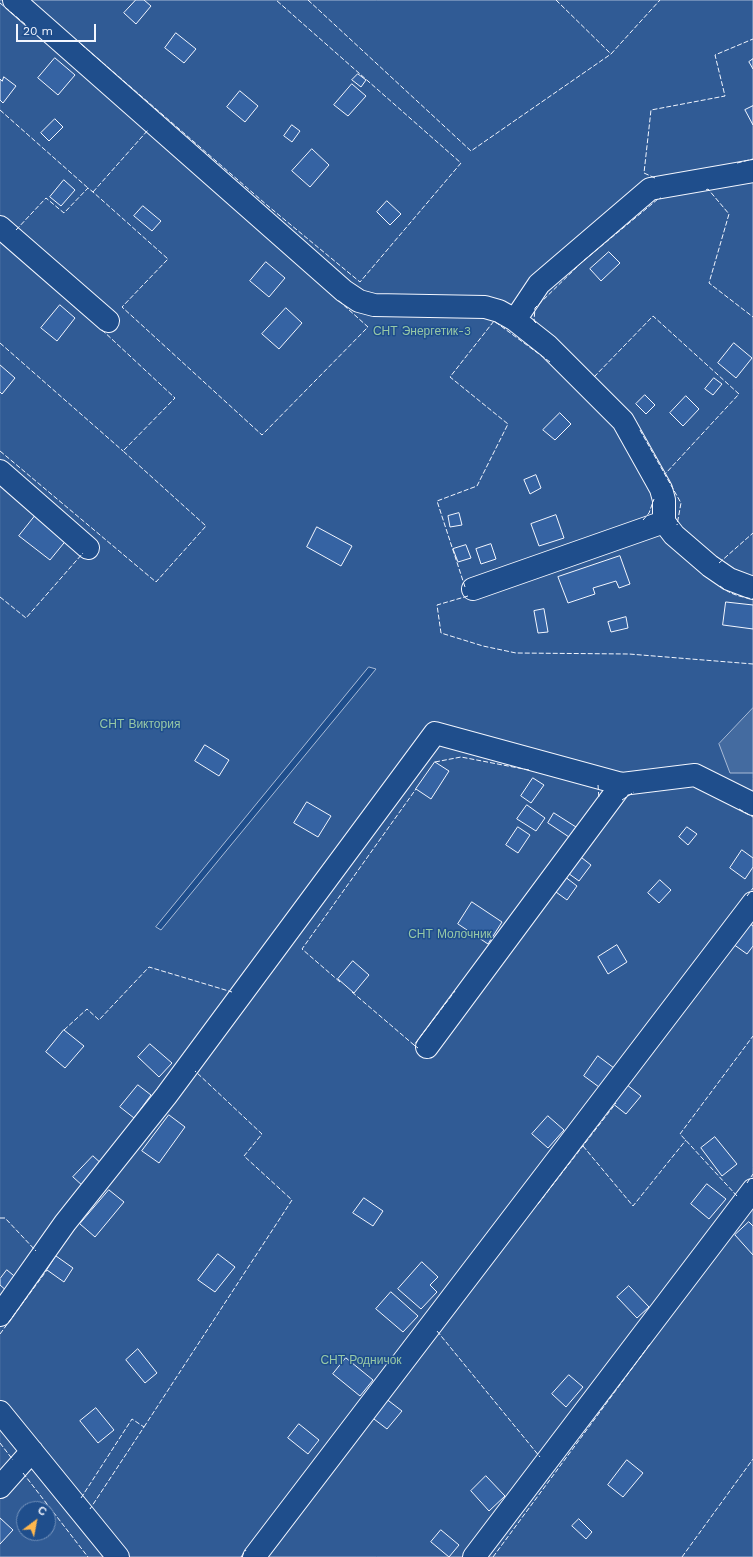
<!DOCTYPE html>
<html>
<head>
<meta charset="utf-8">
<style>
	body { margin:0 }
	#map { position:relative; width:753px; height:1557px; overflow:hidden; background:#1f4e8c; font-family:"Work Sans",sans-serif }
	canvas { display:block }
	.north { position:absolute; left:16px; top:1501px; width:40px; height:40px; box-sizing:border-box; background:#1f4e8c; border:1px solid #7391ba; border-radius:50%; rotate:32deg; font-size:11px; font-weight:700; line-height:16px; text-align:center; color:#f2f6ff }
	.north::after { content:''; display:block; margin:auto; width:14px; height:18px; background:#ffb74d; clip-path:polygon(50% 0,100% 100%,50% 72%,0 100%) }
	.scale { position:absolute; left:16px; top:24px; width:80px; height:18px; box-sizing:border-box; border:2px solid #f2f6ff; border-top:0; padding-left:5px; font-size:12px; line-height:14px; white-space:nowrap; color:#f2f6ff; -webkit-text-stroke:3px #1f4e8c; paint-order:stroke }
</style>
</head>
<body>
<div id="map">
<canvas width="753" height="1557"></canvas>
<div class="north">С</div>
<div class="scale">20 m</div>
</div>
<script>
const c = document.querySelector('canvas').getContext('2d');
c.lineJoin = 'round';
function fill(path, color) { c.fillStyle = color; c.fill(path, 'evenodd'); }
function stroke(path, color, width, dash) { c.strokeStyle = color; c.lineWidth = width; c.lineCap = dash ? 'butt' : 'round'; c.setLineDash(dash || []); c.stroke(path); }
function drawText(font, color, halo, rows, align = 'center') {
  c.font = font + ' "Work Sans",sans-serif'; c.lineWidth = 3; c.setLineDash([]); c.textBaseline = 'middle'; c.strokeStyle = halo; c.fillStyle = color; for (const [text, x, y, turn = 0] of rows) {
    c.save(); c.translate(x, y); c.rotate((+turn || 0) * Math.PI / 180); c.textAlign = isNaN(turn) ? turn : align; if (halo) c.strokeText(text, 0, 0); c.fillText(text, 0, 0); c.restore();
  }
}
const built = new Path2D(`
	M0 0H753V1557H0ZM369 667 376 669 161 930 156 927ZM24 1509H48V1533H24Z`);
fill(built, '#305b95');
stroke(built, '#a8bbd7', 1);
const water = new Path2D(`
	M753 708V773H730L719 744Z`);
fill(water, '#446ba0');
stroke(water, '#a8bbd7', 1);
const building = new Path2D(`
	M136 0H144L151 6 136 24 124 13Z
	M176 33 196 49 184 63 165 48Z
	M55 58 75 75 58 95 38 78Z
	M753 59V69L749 62Z
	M358 74 366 80 361 87 352 80Z
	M4 77 16 86 3 103 0 100V79L2 81Z
	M352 84 366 96 348 116 334 105Z
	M240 91 258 106 245 122 227 107Z
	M753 106V125L745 110Z
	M55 119 63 127 49 141 41 133Z
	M292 125 300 131 292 142 284 136Z
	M312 149 329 165 310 187 292 171Z
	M64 180 75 190 61 206 50 197Z
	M387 201 401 214 390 225 377 212Z
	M143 206 161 221 152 231 134 216Z
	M609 252 620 263 601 281 590 269Z
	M266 262 285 278 269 297 250 281Z
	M60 305 75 318 57 341 41 328Z
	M286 308 302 323 279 349 262 334Z
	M734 343 752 358 736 378 718 363Z
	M0 365 15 378 2 394 0 392Z
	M714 378 722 384 713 395 705 389Z
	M645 395 655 405 646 414 636 404Z
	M686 396 699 409 683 426 670 413Z
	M560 413 571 424 555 440 543 430Z
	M536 475 541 488 530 494 524 480Z
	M459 513 462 525 450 527 448 516Z
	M556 515 564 538 539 546 531 524Z
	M35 516 52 530 68 538 50 560 19 536Z
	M317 527 352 546 341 566 307 547Z
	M491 544 496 559 481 564 476 549Z
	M466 545 471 558 458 562 453 549Z
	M620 556 630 584 619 588 616 581 593 588 595 594 568 603 558 577Z
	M726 602 753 605V629L723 625Z
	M544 609 548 632 538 633 534 611Z
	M626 617 628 628 611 632 608 622Z
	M205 745 229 760 219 776 195 761Z
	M435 762 449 771 431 799 416 789Z
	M533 778 544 785 531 803 521 796Z
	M307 802 331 816 318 837 294 823Z
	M527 805 545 818 536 831 517 819Z
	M554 813 576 827 569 837 548 823Z
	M518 827 530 835 518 853 506 845Z
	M687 827 697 834 688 845 679 837Z
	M742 850 753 858V867L745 879 730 868Z
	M577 854 591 865 579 881 565 871Z
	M560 873 577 886 567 900 549 887Z
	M660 880 671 890 659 903 648 893Z
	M472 902 502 922 488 944 458 924Z
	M749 923 753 926V946L747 954 733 944Z
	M617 945 627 962 608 974 598 957Z
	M353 961 369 975 354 993 338 979Z
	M64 1030 84 1046 65 1068 46 1052Z
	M150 1044 172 1063 159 1077 138 1057Z
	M598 1056 614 1068 599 1087 584 1076Z
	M626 1084 641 1096 626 1114 612 1103Z
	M138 1085 151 1095 134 1118 120 1107Z
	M169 1115 185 1127 159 1163 142 1151Z
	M548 1116 564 1130 548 1148 532 1134Z
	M715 1137 737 1164 722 1176 701 1148Z
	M93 1156 103 1165 83 1186 73 1177Z
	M707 1184 726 1199 709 1219 691 1204Z
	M109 1190 124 1202 95 1237 80 1224Z
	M364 1198 383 1211 373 1226 353 1213Z
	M749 1222 753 1226V1255L735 1235Z
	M218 1254 235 1267 215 1292 198 1280Z
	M56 1256 73 1268 64 1282 47 1270Z
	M422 1262 438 1277 430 1285 437 1292 421 1309 398 1289Z
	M7 1270 19 1280 8 1292 0 1285V1279Z
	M629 1286 649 1307 637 1318 617 1297Z
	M391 1292 418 1316 403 1332 376 1309Z
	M138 1349 157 1373 145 1383 126 1360Z
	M346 1358 373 1380 360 1396 333 1374Z
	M569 1375 583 1387 566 1407 552 1394Z
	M385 1398 402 1411 387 1429 370 1416Z
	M96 1408 114 1430 98 1443 80 1421Z
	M299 1424 319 1440 308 1454 288 1438Z
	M627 1460 643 1473 623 1497 608 1485Z
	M486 1476 505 1496 489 1511 471 1491Z
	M0 1518 13 1530 0 1544Z
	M579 1519 592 1532 586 1539 572 1526Z
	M441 1530 459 1545 449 1557 431 1542Z`);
fill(building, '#3563a3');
stroke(building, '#f2f6ff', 1);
const minor = new Path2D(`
	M14 0 344 291 359 301 374 305 485 307 499 311 515 320 548 346 623 421 661 489 664 500V522L674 535 710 566 729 579 753 588
	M0 227 108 321
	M515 320 539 284 650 189 753 171
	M0 471 88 548
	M473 589 664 522
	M427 1047 622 784
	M0 1315 65 1223 166 1096 435 733 622 784 695 775 753 804
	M0 1412 118 1557
	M0 1487 32 1451
	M254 1557 753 903
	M474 1557 753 1190`);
stroke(minor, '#f2f6ff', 24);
stroke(minor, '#1f4e8c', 22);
stroke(new Path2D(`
	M308 0 471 151 611 54
	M556 0 611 54 660 0
	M0 3 26 25
	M81 44 268 206 360 282 461 163 276 0
	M0 110 88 188
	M737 163 753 159
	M655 178 644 173 651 110 725 96 715 55 753 39
	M706 190 708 189 729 214 709 283 753 317
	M93 192 148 130
	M16 230 46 198 64 213 88 188 93 192 168 259 122 307 262 435 368 327 338 300
	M536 323 534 321 535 308 582 262 658 199 661 198
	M0 343 123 451
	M594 377 653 316 739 394 666 473
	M640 430 681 503 677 525
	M0 451 156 582 206 526 123 451 175 398 101 329
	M643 520 649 513 654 499
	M719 563 753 533
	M720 586C729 594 741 597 753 599
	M465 587 437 501 477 486 508 424 450 377 494 321 550 362
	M468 596 437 605 441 633 483 646 516 653 629 654 753 664
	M0 597 26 618 83 553
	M435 762 461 757 529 770
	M598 785 599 799
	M622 800 634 792
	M739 809 753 817
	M747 896 753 888
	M340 982 302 949 416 789
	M352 992 414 1045
	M64 1030 87 1009 99 1020 149 967 232 992
	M418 1048 414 1045 455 991
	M583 1146 633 1206 686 1140
	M747 1183 753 1174
	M737 1196 680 1134 753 1036
	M538 1204 616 1103
	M0 1218H5L36 1251
	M437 1331 540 1457
	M0 1334 47 1270
	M144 1427 292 1200 244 1156 262 1134 195 1071
	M0 1443 13 1460
	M23 1473 88 1557
	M81 1498 132 1419 144 1427 90 1509
	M241 1557 246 1550
	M493 1557 650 1344
	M682 1557 753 1459`), '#f2f6ff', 1, [5, 2]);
drawText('12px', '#97c8a6', '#1f4e8c', [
	["СНТ Энергетик-3",422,331],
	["СНТ Виктория",140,724],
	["СНТ Молочник",450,934],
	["СНТ Родничок",361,1360]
]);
</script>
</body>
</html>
